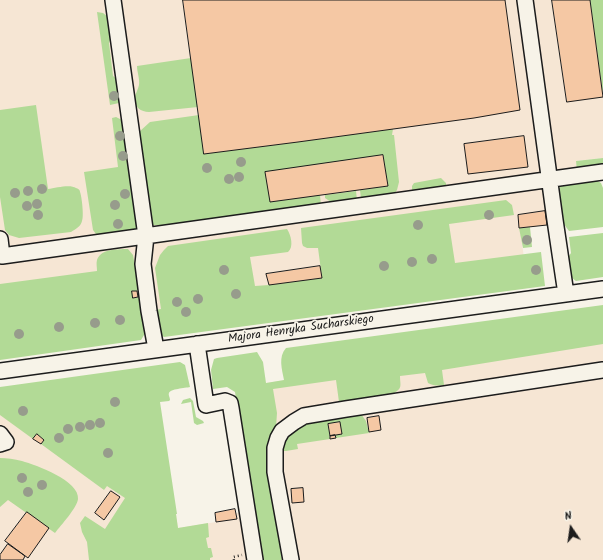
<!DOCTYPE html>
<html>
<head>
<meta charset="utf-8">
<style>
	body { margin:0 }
	#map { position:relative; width:603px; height:560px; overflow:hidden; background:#f7f3e8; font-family:Kalam,sans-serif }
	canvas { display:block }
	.north { position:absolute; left:551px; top:508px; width:40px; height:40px; -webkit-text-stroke:3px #f7f3e8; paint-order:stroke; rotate:347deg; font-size:11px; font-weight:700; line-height:16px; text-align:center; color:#1c1c1c }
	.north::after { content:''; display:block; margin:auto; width:14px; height:18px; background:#1c1c1c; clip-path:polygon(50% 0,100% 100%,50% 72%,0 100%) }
</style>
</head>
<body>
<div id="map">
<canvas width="603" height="560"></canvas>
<div class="north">N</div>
</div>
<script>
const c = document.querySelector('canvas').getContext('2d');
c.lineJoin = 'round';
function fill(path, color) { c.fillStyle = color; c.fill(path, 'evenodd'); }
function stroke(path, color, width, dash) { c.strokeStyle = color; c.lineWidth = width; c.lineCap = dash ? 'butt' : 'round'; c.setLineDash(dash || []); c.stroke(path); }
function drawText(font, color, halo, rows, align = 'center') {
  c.font = font + ' Kalam,sans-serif'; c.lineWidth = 3.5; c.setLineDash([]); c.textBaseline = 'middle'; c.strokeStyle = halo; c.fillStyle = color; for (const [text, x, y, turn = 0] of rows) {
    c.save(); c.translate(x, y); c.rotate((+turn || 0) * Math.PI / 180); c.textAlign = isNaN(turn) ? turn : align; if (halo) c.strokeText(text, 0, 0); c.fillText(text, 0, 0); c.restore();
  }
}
fill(new Path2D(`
	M0 0H603V158L576 161 583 216 547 220V225L520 228 524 258 0 332Z
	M603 335V560H0V411L176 514 178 528 216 522 215 513 235 509 236 513 254 510 266 383Z`), '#f6e6d4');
fill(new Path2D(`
	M590 0H603V95Z
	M97 12 103 13 108 17 112 34 109 43 113 76 118 80 121 100 119 103 110 105Z
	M191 58 198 107 149 112C141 112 134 107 135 98 135 94 138 90 139 85 140 79 137 72 137 66Z
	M36 105 48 189C56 188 70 184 76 188 79 189 80 190 80 192 82 197 84 217 82 221 81 226 76 229 71 232L19 238 9 235 5 230 0 197V110Z
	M199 115 204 154 298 142 393 129 392 135H394L399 182 397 190 394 194 361 199 360 190 388 186 383 155 266 172 270 202 320 195 321 205 174 225H153L138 138 139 132 150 122Z
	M116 117 122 120 125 125 138 226 135 231 101 234H96L93 230 84 172 118 167 112 118Z
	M603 158V166L577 172 576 161Z
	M441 178 446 183V187L412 191V186L414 183Z
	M594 179 601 183 603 188V227L569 231 560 219 558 190 562 184Z
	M356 191 357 200 337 202H331L325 198V195Z
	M506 200 512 205 514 215 449 224 455 263 541 252 545 286 164 337 161 335 154 310 161 309 155 268 160 255 164 250 168 246 287 229C291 235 294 247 288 252L250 257 255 286 269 285 322 278 318 248H307L303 246 302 243 301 228Z
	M530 227 532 247 523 248 519 228Z
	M603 233V277L576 281C568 276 568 268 567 259L571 253 569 237Z
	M123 249H128L133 255 139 290 133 292 134 298 140 297 145 329 144 335 141 340 0 360V284L97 271C97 267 96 263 97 260 101 249 114 250 123 249Z
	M603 305V344L442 370 444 385C438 386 434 386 428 383L425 373 400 376C400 385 403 388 394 393L339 402 336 380 273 389 277 413 276 427 270 439 267 447V458L282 560H261L235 392 227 387 213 389 211 370 214 359 217 358 257 352 263 362 266 383 284 380C282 369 278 357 286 348Z
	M180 362 185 365 190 387C185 388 170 389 169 393 168 395 170 397 170 400L169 401 160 402 177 514H176L178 528 208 523 209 537 206 538 208 548H211L213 557 210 558V560H89L87 542 82 532 80 523 85 516 105 529 125 498 107 486 104 490 41 444 44 440 37 434 33 439 0 415V387Z
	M190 398 193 401 196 417 203 421 204 423 197 425 194 423 191 402 181 404 183 400Z
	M361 414 366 421 369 433 336 438 335 435 340 422 328 424 330 439 297 444 298 449 286 451H280L286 438 306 422Z
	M0 458C7 458 14 459 22 461 36 465 80 481 78 499 77 508 61 525 55 533L8 500 0 507Z`), '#b2da96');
const building = new Path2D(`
	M183 0H505L520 110 474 118 298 142 204 154Z
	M552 0H590L603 97 567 102Z
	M524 136 528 167 468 174 464 144Z
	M383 155 388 186 270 202 265 172Z
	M545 211 547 225 519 228 518 215Z
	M320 266 322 278 269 285 266 274Z
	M132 291H137L138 297 133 298Z
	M379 416 381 430 369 432 367 418Z
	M340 422 342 434 330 436 328 424Z
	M37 434 44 440 41 444 33 439Z
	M335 435 336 438 330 439V436Z
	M303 488 304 502 292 503 291 489Z
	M111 491 120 497 104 520 95 513Z
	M235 509 237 519 216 522 215 513Z
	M27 512 49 528 28 558 5 541Z
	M8 544 25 556 23 560H0V555Z`);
fill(building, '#f5c8a4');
stroke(building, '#1c1c1c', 1);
const minor = new Path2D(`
	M113 0 146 236 143 264 149 311 156 349
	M525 0 555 220 566 294
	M0 239 2 256 603 172
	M197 344 206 405 225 401 230 403 231 408 255 560
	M0 371 603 289
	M0 434 6 442 0 444
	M291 560 275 472V448L278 438 282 431 294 422 304 416 346 409 603 370`);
stroke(minor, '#1c1c1c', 18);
stroke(new Path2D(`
	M234 560 233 557 242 555`), '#1c1c1c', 2.5, [1, 3]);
stroke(minor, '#f7f3e8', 15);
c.fillStyle = '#979c8c';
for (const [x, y] of [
	[114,96],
	[120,136],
	[123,156],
	[241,162],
	[207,168],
	[239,177],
	[229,179],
	[42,189],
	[28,191],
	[15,193],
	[125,194],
	[37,204],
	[115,205],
	[27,206],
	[38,215],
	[489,215],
	[118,224],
	[418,225],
	[527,240],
	[432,259],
	[412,262],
	[384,266],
	[224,270],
	[536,270],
	[236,294],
	[198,299],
	[177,302],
	[186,312],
	[120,320],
	[95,323],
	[59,327],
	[19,334],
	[115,402],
	[23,411],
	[100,423],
	[90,425],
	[80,427],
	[68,429],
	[59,438],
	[108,453],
	[22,478],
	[42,485],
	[28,492]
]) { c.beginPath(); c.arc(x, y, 5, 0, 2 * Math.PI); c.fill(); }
drawText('12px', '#1c1c1c', '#f7f3e8', [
	["Majora Henryka Sucharskiego",301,330,-8]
]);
</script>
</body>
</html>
